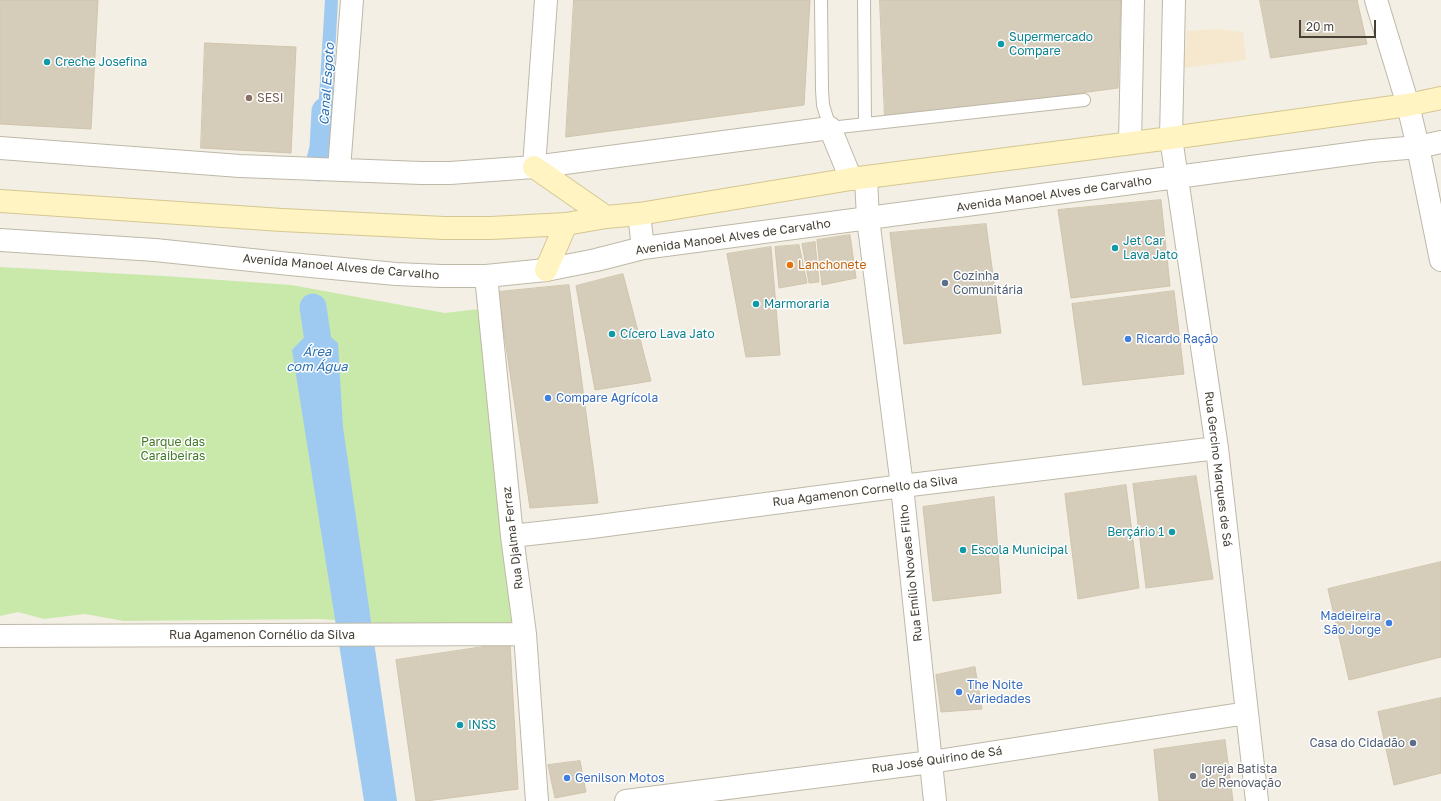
<!DOCTYPE html>
<html>
<head>
<meta charset="utf-8">
<style>
	body { margin:0 }
	#map { position:relative; width:1441px; height:801px; overflow:hidden; background:#f3efe4; font-family:"Golos Text",sans-serif }
	canvas { display:block }
	.scale { position:absolute; left:1299px; top:20px; width:77px; height:18px; box-sizing:border-box; border:2px solid #453f34; border-top:0; padding-left:5px; font-size:12px; line-height:14px; white-space:nowrap; color:#453f34; -webkit-text-stroke:3px #fff; paint-order:stroke }
</style>
</head>
<body>
<div id="map">
<canvas width="1441" height="801"></canvas>
<div class="scale">20 m</div>
</div>
<script>
const c = document.querySelector('canvas').getContext('2d');
c.lineJoin = 'round';
function fill(path, color) { c.fillStyle = color; c.fill(path, 'evenodd'); }
function stroke(path, color, width, dash) { c.strokeStyle = color; c.lineWidth = width; c.lineCap = dash ? 'butt' : 'round'; c.setLineDash(dash || []); c.stroke(path); }
function drawText(font, color, halo, rows, align = 'center') {
  c.font = font + ' "Golos Text",sans-serif'; c.lineWidth = 3; c.setLineDash([]); c.textBaseline = 'middle'; c.strokeStyle = halo; c.fillStyle = color; for (const [text, x, y, turn = 0] of rows) {
    c.save(); c.translate(x, y); c.rotate((+turn || 0) * Math.PI / 180); c.textAlign = isNaN(turn) ? turn : align; if (halo) c.strokeText(text, 0, 0); c.fillText(text, 0, 0); c.restore();
  }
}
fill(new Path2D(`
	M1218 29 1243 32 1246 60 1184 68 1187 31Z`), '#f6e8ce');
fill(new Path2D(`
	M0 267 164 276 291 285 445 313 479 309 518 553 512 633 320 619 124 621 85 614 44 619 18 612 0 616Z`), '#c9e9ab');
fill(new Path2D(`
	M325 0H338L330 147 323 148 316 146Z
	M316 325 338 343 343 427 397 801H364L292 350Z`), '#9ecaf2');
stroke(new Path2D(`
	M318 168 323 148 325 111
	M313 307 321 361`), '#9ecaf2', 27);
const building = new Path2D(`
	M0 0H98L91 129 0 124Z
	M574 0H810L804 105 566 137Z
	M880 0H1121L1118 88 885 119Z
	M1260 0H1357L1367 44 1271 58Z
	M205 43 296 47 291 153 201 148Z
	M1161 200 1170 286 1071 298 1058 210Z
	M986 224 1001 333 904 344 890 233Z
	M850 235 856 278 822 285 817 240Z
	M815 242 819 282 809 283 802 244Z
	M799 245 807 283 779 288 775 247Z
	M771 247 780 355 746 357 727 254Z
	M623 274 651 381 595 390 576 286Z
	M569 285 598 503 530 508 498 292Z
	M1174 291 1184 374 1083 385 1072 304Z
	M1196 476 1213 579 1146 588 1133 484Z
	M1126 485 1139 588 1078 599 1065 494Z
	M994 497 1001 593 933 601 923 507Z
	M1441 562V657L1349 680 1328 589Z
	M510 643 518 789 426 801H416L396 660Z
	M975 667 982 709 941 712 936 675Z
	M1441 698V773L1394 785 1378 712Z
	M1225 740 1233 801H1159L1154 750Z
	M580 761 586 792 555 798 548 765Z`);
fill(building, '#d5ccb9');
stroke(building, '#d0c4ac', 1);
const service = new Path2D(`
	M821 0 822 90 823 105 830 128 1084 100
	M864 0 865 124`);
const minor = new Path2D(`
	M1376 0 1408 105
	M1171 138 1217 448 1257 801
	M0 148 240 166 421 173H450L534 167 830 128 851 179
	M534 167 546 0
	M339 169 352 0
	M866 178 868 219 902 486 935 801
	M639 214 643 248
	M0 240 155 250 290 264 396 274 441 276H486L546 270 596 260 643 248 1372 151 1418 147 1441 142
	M486 276 512 536 525 634 537 801
	M512 536 592 527 902 486 1217 448
	M0 636 525 634
	M626 801 931 762 1247 713`);
const tertiary = new Path2D(`
	M1408 105 1418 147 1441 260
	M1171 138 1174 0
	M1130 143 1133 0`);
const secondary = new Path2D(`
	M534 167 606 217
	M0 201 282 220 444 228H491L566 224 606 217 639 214 851 179 1171 138 1408 105 1441 98
	M546 270 566 224`);
stroke(service, '#beb8a7', 14);
stroke(minor, '#beb8a7', 24);
stroke(tertiary, '#beb8a7', 24);
stroke(secondary, '#d5c792', 24);
stroke(service, '#fff', 12);
stroke(minor, '#fff', 22);
stroke(tertiary, '#fff', 22);
stroke(secondary, '#fff4c2', 22);
for (const [x, y, r, color] of [
	[1001,44,4,"#0f9aa8"],
	[47,62,4,"#0f9aa8"],
	[249,98,4,"#8d6e63"],
	[1115,248,4,"#0f9aa8"],
	[790,265,4,"#e8710a"],
	[945,283,4,"#5c6f8a"],
	[756,304,4,"#0f9aa8"],
	[612,334,4,"#0f9aa8"],
	[1128,339,4,"#3f7fe0"],
	[548,398,4,"#3f7fe0"],
	[1172,532,4,"#0f9aa8"],
	[963,550,4,"#0f9aa8"],
	[1389,623,4,"#3f7fe0"],
	[959,692,4,"#3f7fe0"],
	[460,725,4,"#0f9aa8"],
	[1413,743,4,"#5c6f8a"],
	[1193,776,4,"#6b7280"],
	[567,778,4,"#3f7fe0"]
]) { const dot = new Path2D(); dot.arc(x, y, r, 0, 2 * Math.PI); c.fillStyle = color; c.fill(dot); stroke(dot, '#fff', 1.5); }
drawText('12px', '#0d838f', '#fff', [
	["Supermercado",1009,37],
	["Compare",1009,51],
	["Creche Josefina",55,62],
	["Jet Car",1123,241],
	["Lava Jato",1123,255],
	["Marmoraria",764,304],
	["Cícero Lava Jato",620,334],
	["Berçário 1",1164,532,"right"],
	["Escola Municipal",971,550],
	["INSS",468,725]
], 'left');
drawText('12px', '#785e54', '#fff', [
	["SESI",257,98]
], 'left');
drawText('12px', '#453f34', '#fff', [
	["Avenida Manoel Alves de Carvalho",1054,194,-8],
	["Avenida Manoel Alves de Carvalho",733,237,-8],
	["Avenida Manoel Alves de Carvalho",341,267,5],
	["Rua Gercino Marques de Sá",1218,469,83],
	["Rua Agamenon Cornello da Silva",865,491,-7],
	["Rua Djalma Ferraz",513,538,-97],
	["Rua Emílio Novaes Filho",911,573,-96],
	["Rua Agamenon Cornélio da Silva",262,635],
	["Rua José Quirino de Sá",937,760,-8]
]);
drawText('12px', '#c56008', '#fff', [
	["Lanchonete",798,265]
], 'left');
drawText('12px', '#4e5e75', '#fff', [
	["Cozinha",953,276],
	["Comunitária",953,290],
	["Casa do Cidadão",1405,743,"right"]
], 'left');
drawText('12px', '#366cbe', '#fff', [
	["Ricardo Ração",1136,339],
	["Compare Agrícola",556,398],
	["Madeireira",1381,616,"right"],
	["São Jorge",1381,630,"right"],
	["The Noite",967,685],
	["Variedades",967,699],
	["Genilson Motos",575,778]
], 'left');
drawText('12px', '#407826', '#fff', [
	["Parque das",173,442],
	["Caraibeiras",173,456]
]);
drawText('12px', '#5b616d', '#fff', [
	["Igreja Batista",1201,769],
	["de Renovação",1201,783]
], 'left');
drawText('italic 13px', '#2a71b4', '#fff', [
	["Canal Esgoto",327,84,-86],
	["Área",317,352],
	["com Água",317,367]
]);
</script>
</body>
</html>
